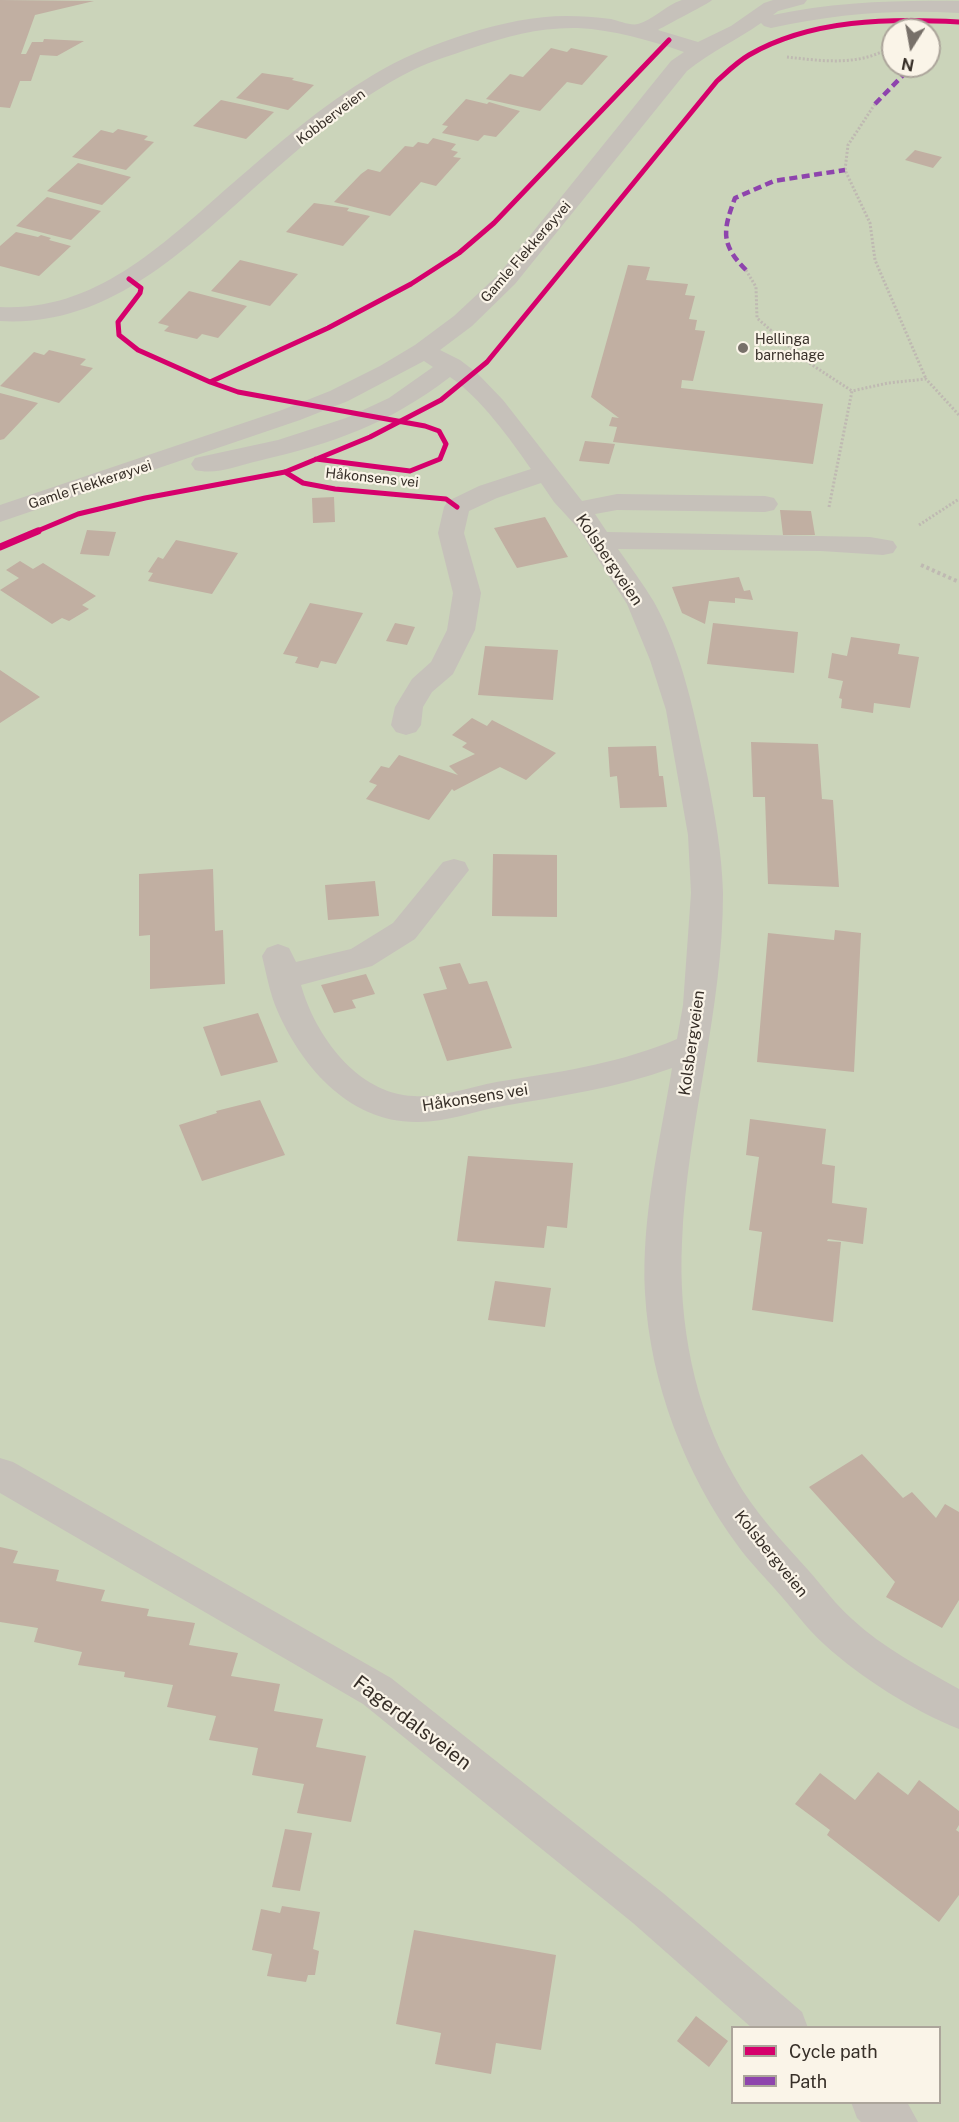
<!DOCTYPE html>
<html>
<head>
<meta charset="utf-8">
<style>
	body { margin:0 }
	#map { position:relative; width:959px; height:2122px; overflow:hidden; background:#ede9e1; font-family:"Public Sans",sans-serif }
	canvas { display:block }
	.legend { position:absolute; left:731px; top:2026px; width:210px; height:78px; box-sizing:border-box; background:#faf4e8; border:2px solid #aca59b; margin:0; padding:8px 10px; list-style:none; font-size:18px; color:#372f28 }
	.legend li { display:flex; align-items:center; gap:12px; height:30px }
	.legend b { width:30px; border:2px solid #aca59b }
	.north { position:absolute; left:881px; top:18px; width:60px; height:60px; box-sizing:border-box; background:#faf4e8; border:2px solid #aca59b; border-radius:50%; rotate:191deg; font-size:16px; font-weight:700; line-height:24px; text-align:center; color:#372f28 }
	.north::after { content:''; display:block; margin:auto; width:21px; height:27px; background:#777069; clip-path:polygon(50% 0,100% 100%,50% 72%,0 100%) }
</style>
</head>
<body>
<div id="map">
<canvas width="959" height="2122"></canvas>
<ul class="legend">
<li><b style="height:8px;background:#d6006c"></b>Cycle path</li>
<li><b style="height:8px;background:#8e44ad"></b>Path</li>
</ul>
<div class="north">N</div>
</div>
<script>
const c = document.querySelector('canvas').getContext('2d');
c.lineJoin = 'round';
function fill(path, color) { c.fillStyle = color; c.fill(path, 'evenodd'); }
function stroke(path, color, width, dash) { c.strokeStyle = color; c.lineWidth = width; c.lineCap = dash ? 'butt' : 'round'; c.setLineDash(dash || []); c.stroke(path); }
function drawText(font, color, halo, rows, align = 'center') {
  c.font = font + ' "Public Sans",sans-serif'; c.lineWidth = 4.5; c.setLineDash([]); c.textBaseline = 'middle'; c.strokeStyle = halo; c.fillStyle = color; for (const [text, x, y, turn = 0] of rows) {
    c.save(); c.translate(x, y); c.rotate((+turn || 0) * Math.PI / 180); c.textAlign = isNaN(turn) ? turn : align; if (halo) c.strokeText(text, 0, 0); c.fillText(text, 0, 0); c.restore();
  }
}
fill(new Path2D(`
	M0 0H959V2122H0ZM893 30H929V66H893ZM732 2028H940V2102H732Z`), '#cbd4ba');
fill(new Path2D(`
	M0 0 94 1 35 15 21 54H26L32 42H43L44 39 84 41 57 56 40 55 31 81H20L10 108 0 107Z
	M551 48 567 52 571 48 608 56 582 85 567 82 540 111 486 99 510 74 523 77Z
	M262 73 294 78 292 80 314 85 288 110 236 98Z
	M466 99 487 104 489 102 520 111 496 137 484 135 478 141 442 133 448 126 442 125Z
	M221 100 249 106 274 112 246 139 193 126Z
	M118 129 148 136 144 140 154 142 126 170 72 157 101 130 113 133Z
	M433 138 456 144 451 150 458 152 453 157 461 158 436 186 421 182 390 216 334 202 361 174 368 169 380 172 405 146 413 147 418 142 428 144Z
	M915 150 942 157 933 168 905 160Z
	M78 163 131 177 102 205 47 191Z
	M47 197 101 211 71 240 16 226Z
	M314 203 349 208 347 211 370 216 343 246 286 232Z
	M16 232 38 237 41 235 51 238 49 240 71 246 39 276 0 266V246Z
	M240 260 298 274 270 306 211 291Z
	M628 265 650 267 646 280 688 284 685 295 695 296 689 319 697 320 695 330 705 331 693 381 682 380 681 388 823 404 813 464 613 442 617 427 609 426 612 417 619 418 591 397Z
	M189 291 247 306 218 338 202 334 197 339 164 331 169 326 158 323Z
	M49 350 86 359 80 365 93 368 59 403 0 386 34 352 44 355Z
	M0 393 38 403 4 439 0 440Z
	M585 441 615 444 609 464 579 461Z
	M334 497 335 522 313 523 312 498Z
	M780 510 811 511 815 535H783Z
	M545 517 568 557 517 568 494 528Z
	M87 530 116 532 109 556 80 554Z
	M176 540 238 553 212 594 148 581 153 573 148 572 158 557 163 559Z
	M20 561 33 569 43 563 96 596 82 605 89 609 69 621 62 618 52 624 0 590 19 578 6 570Z
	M739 577 744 591 750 590 753 600 735 598V603L709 601 705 624 682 613 672 587Z
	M310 603 363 613 336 664 321 661 318 668 295 663 298 657 283 654Z
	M395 623 415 627 407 645 386 641Z
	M713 623 798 632 794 673 707 664Z
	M851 637 900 644 898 654 919 657 910 708 874 703 873 713 841 708 842 699 839 698 843 681 828 678 832 653 847 656Z
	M485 646 558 650 553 700 478 695Z
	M0 670 40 697 0 723Z
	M472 718 487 726 492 720 556 753 526 780 500 767 454 791 452 789 429 820 366 799 377 785 369 782 381 766 389 768 399 755 458 775 449 766 475 754 462 747 467 743 452 735Z
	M751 742 818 744 822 799 833 800 839 887 768 884 765 797H753Z
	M656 746 659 776H663L667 807 620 808 617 776 610 777 608 747Z
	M493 854 557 855V917L492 916Z
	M213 869 215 931 223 930 225 984 150 989V935L139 936V874Z
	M375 881 379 916 328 920 325 885Z
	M835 930 861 933 854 1072 757 1062 768 933 834 940Z
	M460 963 469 984 487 981 512 1048 447 1061 423 994 447 989 439 967Z
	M366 974 375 994 352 1000 356 1008 334 1013 321 985Z
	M258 1013 278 1062 221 1076 203 1027Z
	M260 1100 285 1155 202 1181 179 1125 217 1113 216 1111Z
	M750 1119 826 1129 822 1164 835 1166 832 1203 867 1208 863 1244 828 1239 827 1241 841 1242 833 1322 752 1310 762 1232 749 1230 759 1157 746 1155Z
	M468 1156 573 1163 567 1228 547 1226 544 1248 457 1241Z
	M495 1281 551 1288 545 1327 488 1320Z
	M862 1454 903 1498 912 1492 936 1518 945 1504 959 1512V1600L942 1628 886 1597 895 1582 809 1487Z
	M0 1547 18 1551 13 1563 59 1570 56 1581 105 1590 101 1601 149 1609 147 1616 195 1623 189 1645 238 1653 231 1676 280 1684 274 1711 323 1719 316 1747 366 1756 351 1822 297 1813 304 1784 252 1775 258 1748 209 1740 216 1716 167 1707 173 1685 124 1677 125 1672 78 1665 82 1652 34 1642 38 1628 0 1622Z
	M878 1772 908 1795 919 1780 959 1811V1825L956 1830 959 1832V1895L939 1922 827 1835 830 1830 795 1804 820 1773 855 1800Z
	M285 1829 312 1833 300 1891 272 1887Z
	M282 1906 320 1912 313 1949 319 1951 315 1975H308L306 1982 267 1976 272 1954 252 1950 261 1909 280 1913Z
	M414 1930 556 1955 541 2050 496 2043 491 2074 435 2064 441 2033 396 2024Z
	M696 2016 728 2041 709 2067 677 2041Z`), '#c1afa2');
stroke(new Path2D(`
	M787 57C822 61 863 67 893 45
	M875 104 848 145 845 170 870 223 875 260 926 379
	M746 270 756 287 757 318 803 359 852 391
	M829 507 852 391 888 383 926 379 959 415
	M919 525 959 499`), '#bfb9b2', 3, [2, 2]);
stroke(new Path2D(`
	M921 565 959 582`), '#bfb9b2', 4, [3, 3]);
fill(new Path2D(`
	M682 0H712C710 3 666 25 658 30L698 42 731 26 764 3 773 0H807L804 4 778 11 773 15C834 2 896 0 959 1V13C895 9 833 14 771 28L764 26 761 23C737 40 710 52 687 71L515 284 472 326 440 350 460 360 477 373 503 400 582 501 617 494 765 496 774 498 778 504 774 510 765 512 617 510 595 514 607 532 870 537 893 541 897 547 893 553 883 555 821 551 618 549C630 566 643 584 654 602 683 654 696 720 708 779 715 816 722 854 723 893 723 1011 687 1124 682 1242 678 1321 694 1407 734 1476 754 1512 782 1541 809 1571 823 1587 836 1605 852 1619 883 1648 922 1668 959 1689V1729C914 1711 861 1678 825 1645 809 1631 796 1613 782 1597 768 1580 751 1564 738 1546 685 1474 650 1383 645 1293 641 1218 660 1141 672 1068 617 1088 561 1096 503 1106 475 1111 447 1122 418 1122 348 1123 299 1064 275 1005 269 989 266 972 262 956L267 948 278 944 289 948 296 962 351 949 393 923 443 862 454 859 465 862 469 870 415 939 372 966 301 985C315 1035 357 1094 414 1096 446 1098 477 1084 509 1080 567 1071 623 1062 677 1039L683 1005 691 893 688 835 666 710 650 660 627 604 578 528 554 502 541 483 497 498 469 511 464 533 481 593 475 630 453 674 432 692 423 707 421 725 416 732 406 735 396 732 391 725 395 707 412 679 431 662 447 630 453 593 438 533 444 507 448 501 479 486 531 469C511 440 480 397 450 377 387 425 334 443 258 461 237 466 216 475 195 470L191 464 195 458 278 440 346 418 389 398 433 367 424 361 348 401 300 420 0 522V505L282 410 330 391 380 366 415 345 454 316 499 274 671 61 684 52C649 40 614 30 578 28 541 27 507 36 472 48 452 55 431 61 413 70 350 101 295 152 243 198 173 261 100 327 0 321V307C97 312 165 242 233 183 277 145 322 105 373 75 424 44 507 16 566 16 581 16 596 17 611 19 619 21 631 26 638 24 653 20 666 5 682 0Z
	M0 1458 13 1462 391 1678 663 1893 802 2012 808 2028H752L633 1923 363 1704 0 1493Z
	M851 2102H907L918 2122H861L857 2118Z`), '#c6c1ba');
stroke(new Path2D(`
	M875 104 912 66
	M746 270C720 244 723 230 735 198L774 181 845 170`), '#8e44ad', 4.5, [8, 4.5]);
stroke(new Path2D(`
	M129 279 141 288 140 293 118 322 119 335 138 350 210 382
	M316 459 410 471 440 459 446 444 439 431 425 426 238 392 210 382 328 328 411 284 459 253 494 223 669 40
	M285 472 303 483 335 489 446 499 457 507
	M35 532 78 514 145 498 285 472 370 437 441 400 487 362 717 81C727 72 737 62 749 55 811 19 890 18 959 22`), '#d6006c', 5);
stroke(new Path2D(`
	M0 547 38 531`), '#d6006c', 7);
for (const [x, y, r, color] of [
	[743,348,6,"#777069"]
]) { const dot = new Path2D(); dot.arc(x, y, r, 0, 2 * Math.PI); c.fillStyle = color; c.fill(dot); stroke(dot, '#faf4e8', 2); }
drawText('14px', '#372f28', '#faf4e8', [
	["Kobberveien",331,117,-37],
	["Gamle Flekkerøyvei",526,252,-49],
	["Håkonsens vei",372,478,6],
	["Gamle Flekkerøyvei",90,485,-18]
]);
drawText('14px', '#372f28', '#faf4e8', [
	["Hellinga",755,340],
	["barnehage",755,356]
], 'left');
drawText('16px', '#372f28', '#faf4e8', [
	["Kolsbergveien",609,560,56],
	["Kolsbergveien",692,1043,-82],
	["Håkonsens vei",475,1098,-9],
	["Kolsbergveien",771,1554,51]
]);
drawText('20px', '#372f28', '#faf4e8', [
	["Fagerdalsveien",412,1723,37]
]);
</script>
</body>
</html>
